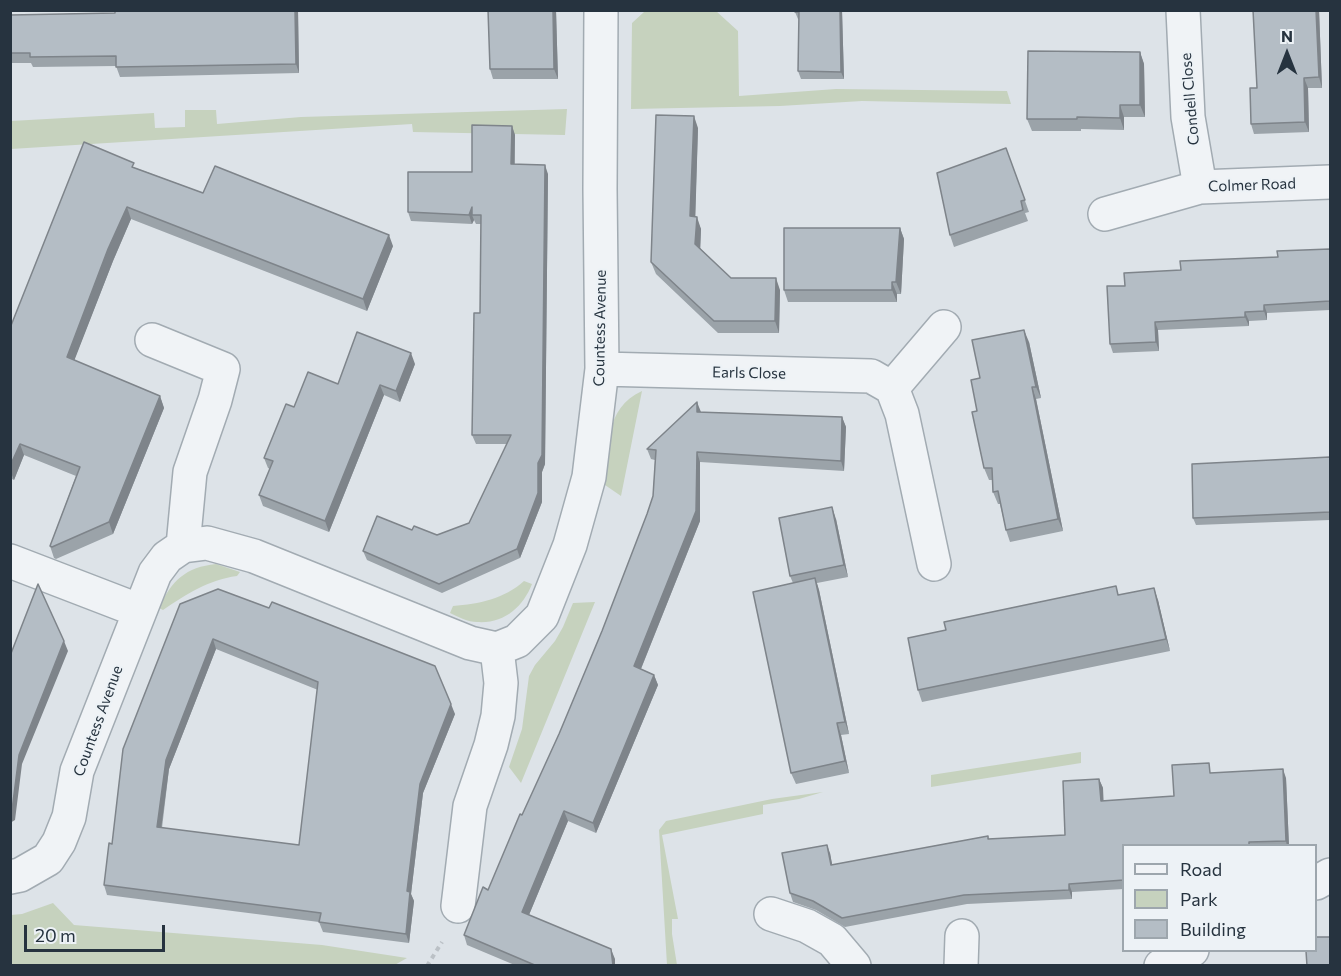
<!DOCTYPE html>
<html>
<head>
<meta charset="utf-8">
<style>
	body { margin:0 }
	#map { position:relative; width:1341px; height:976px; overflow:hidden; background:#dde3e8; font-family:Commissioner,sans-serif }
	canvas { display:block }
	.frame { position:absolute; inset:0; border:12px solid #26333f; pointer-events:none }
	.legend { position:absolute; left:1122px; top:844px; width:195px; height:108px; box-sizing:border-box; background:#edf2f6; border:2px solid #9da6ad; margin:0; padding:8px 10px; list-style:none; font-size:18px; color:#26333f }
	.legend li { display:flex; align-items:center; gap:12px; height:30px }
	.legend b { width:30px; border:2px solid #9da6ad }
	.north { position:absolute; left:1257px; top:24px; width:60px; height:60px; -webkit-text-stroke:4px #edf2f6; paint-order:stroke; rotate:0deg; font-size:16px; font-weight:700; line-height:24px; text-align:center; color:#26333f }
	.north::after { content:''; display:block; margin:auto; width:21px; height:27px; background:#26333f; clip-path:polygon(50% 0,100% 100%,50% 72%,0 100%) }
	.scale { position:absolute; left:24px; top:925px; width:141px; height:27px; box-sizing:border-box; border:3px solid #26333f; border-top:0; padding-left:8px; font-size:18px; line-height:21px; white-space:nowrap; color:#26333f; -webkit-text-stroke:4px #edf2f6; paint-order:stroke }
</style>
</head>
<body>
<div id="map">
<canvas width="1341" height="976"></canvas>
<div class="frame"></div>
<ul class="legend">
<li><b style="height:8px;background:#f0f3f6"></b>Road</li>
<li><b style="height:16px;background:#c6d2be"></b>Park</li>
<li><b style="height:16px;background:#b4bdc5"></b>Building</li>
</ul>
<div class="north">N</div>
<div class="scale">20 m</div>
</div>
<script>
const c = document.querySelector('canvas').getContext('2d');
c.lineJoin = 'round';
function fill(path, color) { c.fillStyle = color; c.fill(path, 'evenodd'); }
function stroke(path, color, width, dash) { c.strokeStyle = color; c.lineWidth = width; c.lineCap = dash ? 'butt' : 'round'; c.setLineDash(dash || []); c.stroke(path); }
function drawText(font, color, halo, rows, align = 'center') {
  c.font = font + ' Commissioner,sans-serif'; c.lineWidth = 4.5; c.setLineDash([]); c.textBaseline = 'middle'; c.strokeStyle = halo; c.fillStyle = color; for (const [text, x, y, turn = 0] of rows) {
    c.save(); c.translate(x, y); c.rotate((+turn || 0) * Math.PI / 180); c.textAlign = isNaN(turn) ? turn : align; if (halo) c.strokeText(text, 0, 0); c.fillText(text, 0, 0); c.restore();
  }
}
fill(new Path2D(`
	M716 11 738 31 739 96 836 89 1007 91 1011 104 862 101 780 106 631 109 632 23 644 12Z
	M567 109 565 135 413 132 412 124 11 149V121L154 113 155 128 185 127V110H216L217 124 301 117Z
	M642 391 621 496 605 485C608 450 604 408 642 391Z
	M216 564 240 572 237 576C208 580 187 594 163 610L159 608C171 581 186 567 216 564Z
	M524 581 532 584C523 607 504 624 477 622 468 622 458 617 450 613L453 606C479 604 504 599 524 581Z
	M595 602 521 783 509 767 522 729 529 676 535 665 555 641 563 627 573 603Z
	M1081 752V763L931 787V775Z
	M823 792 799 799 763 805V814L662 835 678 919H672V934L677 965H667L659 830 666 821 772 799Z
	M53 903 74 925 322 945 407 958 393 966 11 965V915L22 914Z`), '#c6d2be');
const minor = new Path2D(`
	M1183 10 1188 117 1200 187
	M1105 214 1200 187 1330 182
	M152 340 223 369 215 400 190 472 183 546
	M602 369 871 376 892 388 902 414 934 564
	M892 388 944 327
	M10 561 140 611
	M10 877 20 875 48 859 59 842 69 817 77 771 155 573 167 557 183 546 207 543 254 556 470 643 497 649 517 641 542 616 570 545 589 477 602 369 600 189 601 10
	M1316 883 1330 875
	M458 906 470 806 491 745 498 716 501 683 497 649
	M771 914 807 926 832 940 854 966
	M961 966 962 936
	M1161 966 1192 950`);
stroke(minor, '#a2abb2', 36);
stroke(new Path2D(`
	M427 966 442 942`), '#bbc1c6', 4, [4.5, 4.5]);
stroke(minor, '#f0f3f6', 33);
fill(new Path2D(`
	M115 10H298L299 73 120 77 116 66 33 67 31 63H10V15L115 13Z
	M488 10H556L558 79H493L490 69Z
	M842 10 844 79H801L798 71 799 19H798L795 12Z
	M1253 10H1319L1322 88H1308L1309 132 1254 134 1251 124 1257 88Z
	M1140 52 1144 64 1145 117H1124V130L1081 129V131H1032L1027 119Z
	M512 126 515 135V164L548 174 545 464 542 472V502L520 558 442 593 367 560 363 551 412 530 437 535 469 523 507 444H476L472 435 480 313 481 224H476L474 220 472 224 411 221 408 212 472 172Z
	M698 128 695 217 701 229 700 248 731 278 780 290 779 333H718L656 274 651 262Z
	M1006 148 1029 212 1025 213 1028 221 954 247 950 235Z
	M136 168 203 193 393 246 367 311 131 219 113 261 74 360 160 396 164 408 113 534 56 559 54 558 50 546 76 476 24 455 14 480 10 478V328Z
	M900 228 904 239 901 294H897V302H788L784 290Z
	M1330 249V310L1267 313V320L1249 321V326L1158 330 1159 351 1113 353 1110 344 1125 286 1181 270Z
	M1029 342 1041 398 1036 399 1063 531 1010 542 1006 530 1000 504H998L993 492 992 480H989L984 468 980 378Z
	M415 364 400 402 384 395 329 532 263 506 259 495 270 469 268 468 264 458 294 407 338 384Z
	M701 412 842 417 846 427 844 471 700 462V521L641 669 654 675 658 685 596 833 568 821 529 915 615 959V966H517L467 945 464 935 488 890 559 734 602 631 647 514 653 496 655 460 651 459 647 449Z
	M1330 457V520L1196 525 1193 518Z
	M836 519 848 577 817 583 819 590 849 734 841 735 849 773 796 784 791 773 793 583 790 576Z
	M1119 595 1158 600 1170 651 922 702 918 690Z
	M180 604 455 714 423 793 411 894 414 901 409 943 323 932 319 922 107 895 104 885 112 844ZM216 649 318 690 299 845 162 828 169 769Z
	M1213 773 1286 778 1289 846H1124V889L1072 892V899L967 904 845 927 816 910 793 902 790 893 830 853 832 865 988 836 989 839 1065 835 1099 779 1103 788V801L1174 796Z`), '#9ba3a9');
fill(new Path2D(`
	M295 10H298L299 73 296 64Z
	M553 10H556L558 79 554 69Z
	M840 10H842L844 79 841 72Z
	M1316 10H1319L1322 88 1319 77Z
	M1140 52 1144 64 1145 117 1140 105Z
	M1304 78 1308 88 1309 132 1305 122Z
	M1120 105 1124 117V130L1120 118Z
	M694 116 698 128 695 228 690 216Z
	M512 126 515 135 514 173 511 164Z
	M545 165 548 174 545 464 542 472V502L520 558 517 549 538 463Z
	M127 207 131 219 113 261 71 369 67 357 108 249Z
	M472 207V215L474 220 472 224 469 215Z
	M697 217 701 229 700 256 695 244Z
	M900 228 904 239 901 294 896 282Z
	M389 235 393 246 367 311 363 299Z
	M776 278 780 290 779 333 775 321Z
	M892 282 897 294V302L892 290Z
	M1264 305 1267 313V320L1264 311Z
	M1245 312 1249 321V326L1245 317Z
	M1155 322 1158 330 1159 351 1156 342Z
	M1024 330 1029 342 1041 398 1036 387Z
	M411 353 415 364 400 402 396 391Z
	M380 385 384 395 329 532 325 521Z
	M1032 387 1036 399 1063 531 1058 519Z
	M160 396 164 408 113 534 109 522Z
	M697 402 701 412H697Z
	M842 417 846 427 844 471 841 461Z
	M20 444 24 455 14 480 10 470V466Z
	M697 452 700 462V521L638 676 634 666Z
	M832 507 836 519 848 577 844 565Z
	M815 578 819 590 849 734 845 722Z
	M1154 588 1158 600 1170 651 1166 639Z
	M213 639 216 649 169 769 160 837 157 827 166 760Z
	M64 641 68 651 22 764 15 820 10 823V811L19 755Z
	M654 675 658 685 596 833 593 823Z
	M451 704 455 714 423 793 411 894 414 901 409 943 406 934 407 891 420 784Z
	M837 723 841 735 849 773 845 761Z
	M1283 769 1286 778 1289 846H1287L1286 841Z
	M1099 779 1103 788 1104 810 1101 801Z
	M564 811 568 821 526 922 522 912Z
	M827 845 830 853 834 874 831 865Z
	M1069 884 1072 892V899L1069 890Z
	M611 949 615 959V966H613Z`), '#7e848a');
const building = new Path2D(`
	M115 10H295L296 64 116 67V56L30 57V53H10V15L115 13Z
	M488 10H553L554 69H490Z
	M795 10H840L841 72 798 71 799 12H795Z
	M1253 10H1316L1319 77 1304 78 1305 122 1251 124 1250 88H1257Z
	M1028 51 1140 52V105H1120V118L1077 117V119H1027Z
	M656 115 694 116 690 216 697 217 695 244 731 278H776L775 321H714L651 262Z
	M472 125 512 126 511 164 545 165 542 455 538 463V493L517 549 439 584 363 551 377 516 412 530 414 526 437 535 469 523 511 435H472L474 313H480L481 215H472V207L469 215 408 212V172H472Z
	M84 142 134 163 132 167 203 193 215 166 389 235 363 299 127 207 108 249 67 357 160 396 109 522 52 547 50 546 80 467 20 444 10 466V328Z
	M1006 148 1025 200 1021 201 1023 210 950 235 937 173Z
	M784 228H900L896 282H892V290H784Z
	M1330 249V301L1264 305V311L1245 312V317L1155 322 1156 342 1110 344 1107 286H1125L1124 273 1181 270 1180 261 1278 257 1277 251Z
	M1024 330 1036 387H1032L1058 519 1006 530 998 491 993 492 992 468H984L972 412 977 411 971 380 980 378 972 340Z
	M357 332 411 353 396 391 380 385 325 521 259 495 273 461 264 458 286 404 294 407 308 372 338 384Z
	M697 402V412L842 417 841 461 697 452 696 511 634 666 654 675 593 823 564 811 522 912 611 949 613 966H537L464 935 483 887 488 890 520 814 522 815 559 734 602 631 647 514 653 496 656 450 647 449Z
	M1330 457V512L1193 518 1192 464Z
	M832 507 844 565 790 576 779 518Z
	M815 578 845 722 837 723 845 761 791 773 753 592Z
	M38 584 64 641 19 755 12 810 10 811V656Z
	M1116 586 1118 595 1154 588 1166 639 918 690 908 638 946 630 944 622Z
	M218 589 269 608 272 602 435 666 451 704 420 784 407 891 410 892 406 934 319 922 321 913 104 885 109 843 112 844 123 749 180 604ZM213 639 318 682 299 845 157 827 166 760Z
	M1209 763 1210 773 1283 769 1286 841 1249 842V846H1124V880L1069 884V890L964 895 842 918 813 901 790 893 782 853 827 845 831 865 988 836V839L1065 835 1063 781 1099 779 1101 801 1174 796 1172 765Z
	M1316 937H1330V966H1307L1306 951H1316Z`);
fill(building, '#b4bdc5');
stroke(building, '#7e848a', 1.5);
drawText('15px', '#26333f', '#edf2f6', [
	["Condell Close",1190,99,-95],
	["Colmer Road",1252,185,-2],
	["Countess Avenue",600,328,-89],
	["Earls Close",749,373,1],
	["Countess Avenue",98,721,-70]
]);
</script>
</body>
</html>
